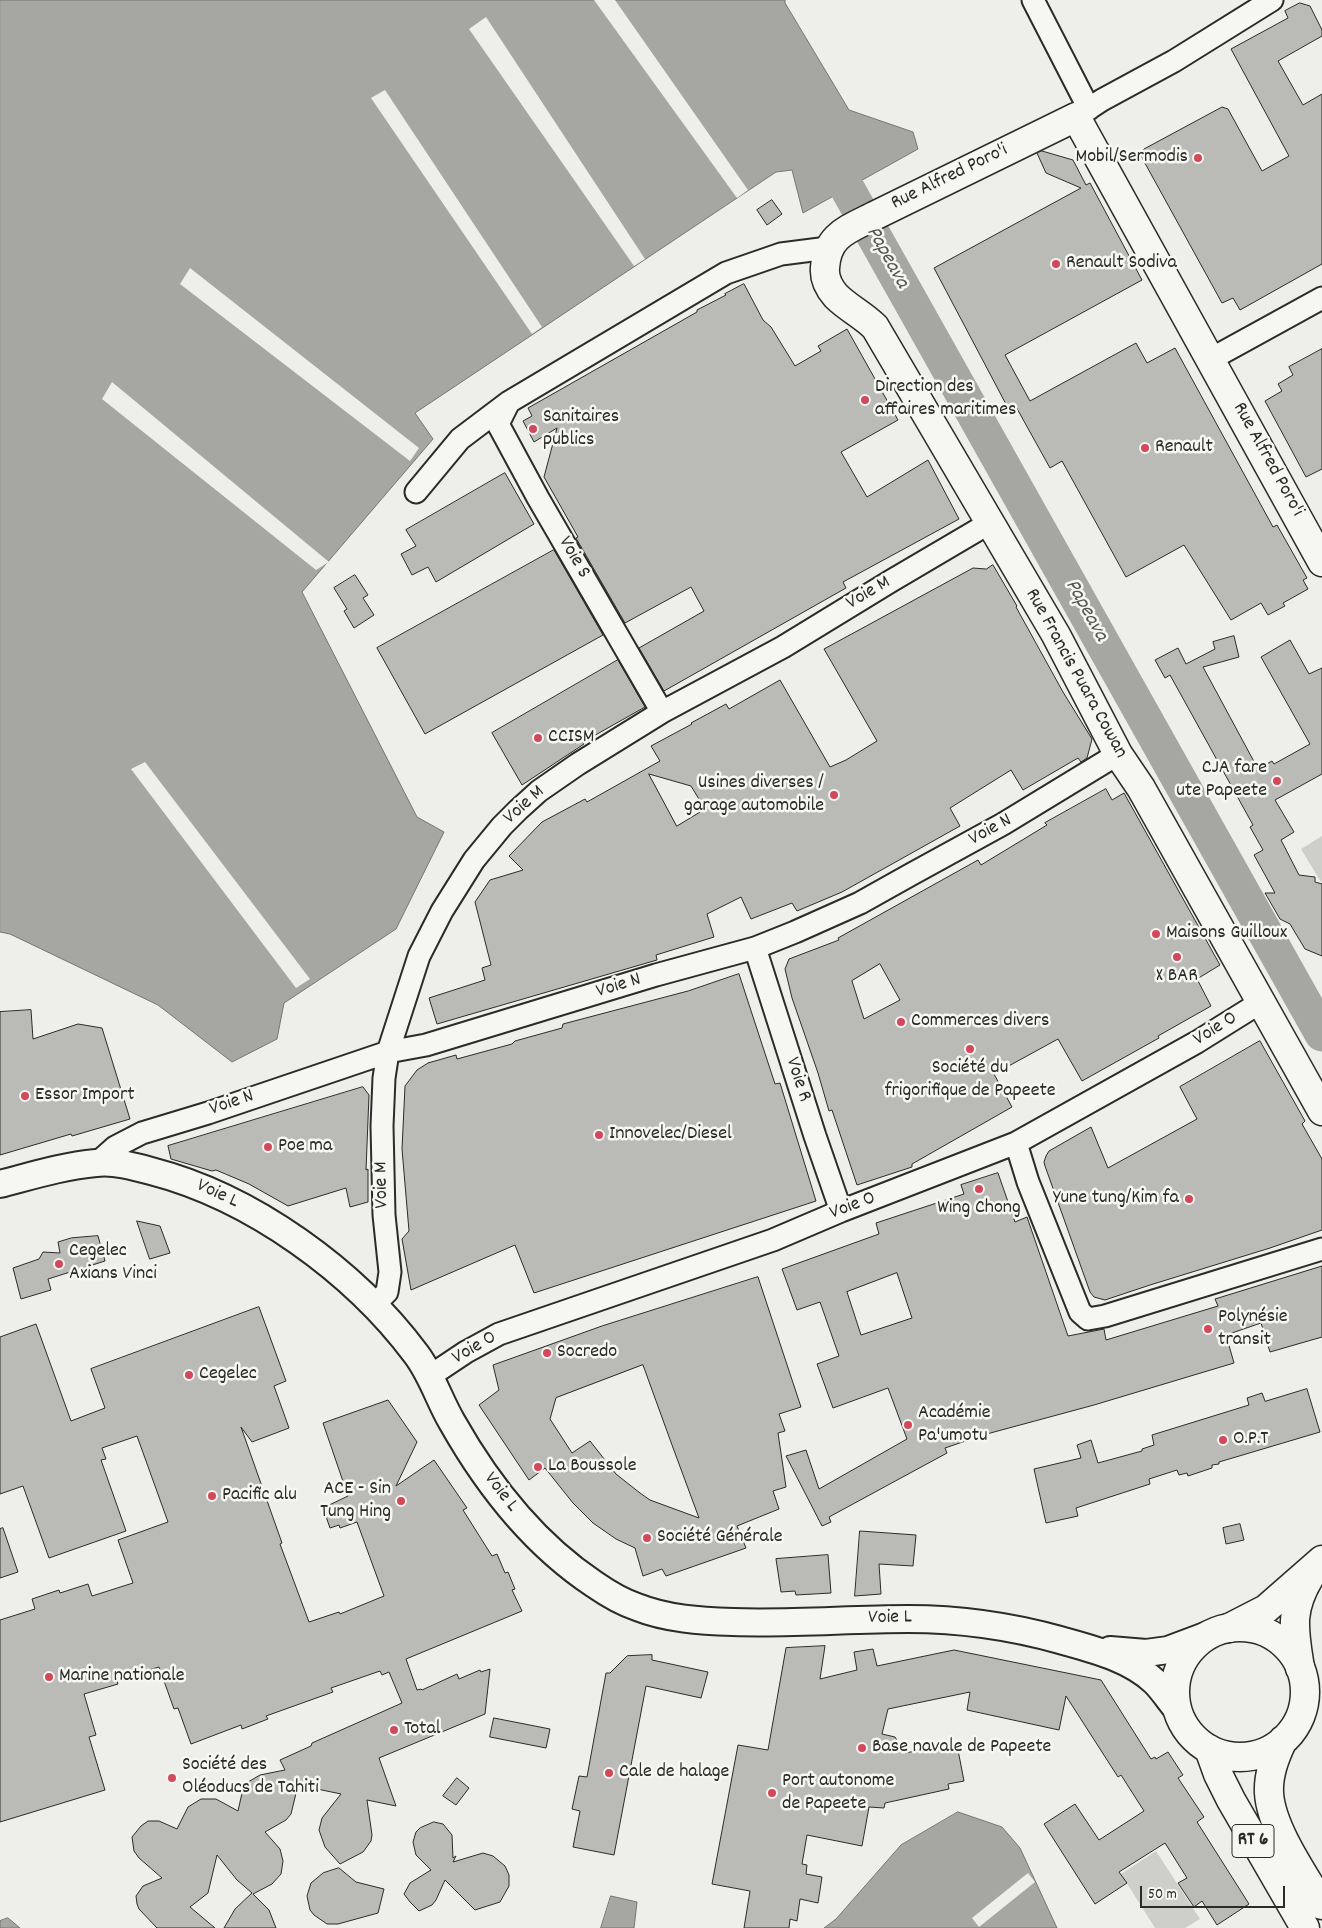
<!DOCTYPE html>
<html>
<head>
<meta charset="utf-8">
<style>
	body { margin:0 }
	#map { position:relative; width:1322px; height:1928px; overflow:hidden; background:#eeeeea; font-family:Dekko,sans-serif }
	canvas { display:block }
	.scale { position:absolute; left:1140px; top:1886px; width:145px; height:22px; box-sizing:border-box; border:2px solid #2b2b2b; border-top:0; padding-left:6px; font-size:15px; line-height:18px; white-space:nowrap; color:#2b2b2b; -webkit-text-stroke:4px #f6f6f2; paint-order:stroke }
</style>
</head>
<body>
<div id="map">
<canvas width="1322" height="1928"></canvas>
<div class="scale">50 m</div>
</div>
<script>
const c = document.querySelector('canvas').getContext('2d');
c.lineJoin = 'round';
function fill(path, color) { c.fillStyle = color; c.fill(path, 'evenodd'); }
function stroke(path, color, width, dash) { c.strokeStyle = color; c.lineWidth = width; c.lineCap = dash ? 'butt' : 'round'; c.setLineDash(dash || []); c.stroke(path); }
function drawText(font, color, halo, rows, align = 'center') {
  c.font = font + ' Dekko,sans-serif'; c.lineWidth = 5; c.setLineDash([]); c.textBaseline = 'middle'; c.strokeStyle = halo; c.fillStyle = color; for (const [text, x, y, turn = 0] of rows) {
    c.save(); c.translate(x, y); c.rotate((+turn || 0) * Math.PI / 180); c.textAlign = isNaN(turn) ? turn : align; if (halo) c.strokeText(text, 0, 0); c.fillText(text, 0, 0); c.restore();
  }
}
fill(new Path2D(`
	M1322 836V882H1321L1301 849Z
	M1156 1851 1200 1919 1185 1928H1155L1121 1874Z`), '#cececa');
const water = new Path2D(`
	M0 0H785V3L849 110 913 132 918 149 803 213 792 170 776 172 415 413 433 439 302 592 417 817 444 832 396 929 284 1003 277 1039 232 1062 158 1005 10 934 0 932Z
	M958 1812 1002 1827 1020 1848 1057 1928H824L836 1919 901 1845Z
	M611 1896 637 1902 634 1928H601Z
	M8 1918 20 1928H0V1921Z`);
fill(water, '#a6a6a3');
stroke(water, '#757573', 1);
fill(new Path2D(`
	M594 0H615L748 190 737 198Z
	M486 17 645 259 634 266 469 29Z
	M385 90 542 327 532 334 371 98Z
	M190 268 419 448 410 461 180 284Z
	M112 382 329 562 316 570 102 399Z
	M145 762 310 979 296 988 131 769Z
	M1028 1873 1035 1882 979 1927 972 1918Z`), '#eeeeea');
stroke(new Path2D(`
	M847 188 1322 1034`), '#a6a6a3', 35);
const building = new Path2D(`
	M1300 3 1310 6 1322 30V36L1278 61 1303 105 1322 94V264L1240 310 1233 298 1222 303 1141 156 1144 149 1222 107 1228 109 1262 171 1289 156 1231 49 1288 18 1285 11Z
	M1042 151 1073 160 1086 185 1090 183 1142 280 1005 355 1030 401 1136 343 1147 363 1175 348 1273 527 1277 525 1307 578 1303 580 1308 589 1283 603 1285 606 1268 615 1261 603 1231 620 1184 545 1126 577 1062 461 1050 468 1015 405 1008 408 934 268 1081 188 1046 173 1037 153Z
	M772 200 782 214 767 225 757 210Z
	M744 284 763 320 771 327 795 366 821 351 818 346 847 329 898 420 841 452 867 497 928 460 959 519 843 582 846 588 664 691 639 648 704 611 691 587 625 623 576 538 578 537 544 477 557 428 534 442 523 421 532 416 528 408 697 312V310L726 295 725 294Z
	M1322 349V469L1306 477 1265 401 1282 391 1278 384 1293 375 1289 367Z
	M505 473 534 524 436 582 428 567 412 575 401 554 416 546 406 530Z
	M554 550 603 635 425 734 377 648Z
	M993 565 1017 606 1016 607 1063 692 1092 739 1087 758 1081 762 1078 758 1023 790 1011 770 950 808 960 826 842 892 797 911 792 903 751 919 741 897 707 914 714 937 656 955 657 960 437 1024 429 998 485 980 482 968 491 965 475 902 490 880 523 870 509 856 542 822 585 799 587 802 660 761 651 746 692 724 691 723 726 704 729 709 780 680 830 767 846 760 877 741 824 649 973 568 986 569ZM649 774 691 786 705 809 677 826Z
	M355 575 368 595 363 598 374 615 354 628 344 611 347 609 334 588Z
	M1234 636 1239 657 1203 667 1258 769 1272 761 1274 764 1310 744 1261 657 1290 640 1309 674 1322 668V774L1275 800 1294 832 1281 840 1299 875 1315 877V882L1322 884V956L1305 949 1290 924 1280 919 1265 893H1275L1254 855 1263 850 1250 827 1253 825 1170 675 1165 678 1155 660 1178 648 1186 664 1215 649 1213 642Z
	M618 660 645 707 583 742 584 744 522 785 492 733Z
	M1106 789 1112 800 1124 793 1220 965 1197 979 1211 1006 1158 1036 1159 1038 1082 1081 1058 1039 994 1074 1012 1107 912 1164V1167L857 1185 832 1110 829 1111 818 1073 792 998 785 969 789 959 839 940 838 938 978 860 981 865 1047 825 1045 823ZM880 964 900 1000 864 1019 852 981Z
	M739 974 775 1084 780 1083 816 1201 534 1293 515 1245 411 1290 402 1239 409 1231 402 1149 405 1086 417 1070 428 1063 456 1055 457 1059 512 1044 515 1041 562 1028 563 1024 688 991Z
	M31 1010 33 1039 78 1024 102 1028 130 1119 72 1136 71 1134 0 1155V1012Z
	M1260 1041 1305 1121 1302 1124 1322 1159V1230L1270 1248 1150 1285 1105 1300 1094 1297 1090 1292 1045 1166 1044 1162 1046 1156 1049 1151 1091 1127 1108 1168 1197 1119 1180 1087Z
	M363 1087 369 1095 366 1170 368 1169V1202L350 1207 346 1188 288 1206 249 1184 216 1170 212 1171 171 1159 168 1146Z
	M998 1173 1015 1222 1027 1217 1068 1336 1104 1329 1106 1340 1218 1306 1215 1299 1322 1266V1337L1270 1352 1261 1323 1226 1335 1234 1363 1094 1405 983 1435 945 1448 947 1453 829 1517 831 1522 822 1526 786 1456 806 1450 819 1489 907 1439 888 1388 833 1408 817 1364 839 1356 820 1302 797 1310 782 1269 879 1234 876 1223 964 1194 961 1185ZM897 1273 912 1318 861 1335 847 1292Z
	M137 1221 160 1226 170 1253 150 1259Z
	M98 1236 105 1261 48 1279 51 1290 21 1299 13 1268 39 1259 43 1252 60 1253 58 1242 71 1238Z
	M758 1277 801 1407 779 1414 785 1431 778 1433 786 1487 773 1491 779 1509 737 1526 746 1548 666 1576 662 1569 643 1576 635 1548 616 1539 593 1523 573 1503 545 1468 529 1480 479 1405 499 1390 493 1365 602 1326ZM643 1365 672 1445 699 1518 650 1500 640 1493 616 1474 590 1441 572 1453 550 1419 556 1398Z
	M259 1307 286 1381 274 1386 289 1428 252 1442 241 1427 282 1543 280 1544 309 1622 339 1612 340 1614 384 1596 357 1522 340 1528 339 1525 330 1528 323 1508 348 1496 323 1423 388 1400 417 1442 396 1486 434 1460 467 1508 463 1510 492 1556 497 1554 505 1573 508 1572 515 1589 512 1590 522 1611 406 1659 417 1690 421 1689 422 1690 457 1674 459 1679 480 1670 481 1672 490 1669 485 1714 379 1758 396 1806 367 1800 372 1835 371 1841 363 1852 340 1864 325 1847 319 1830 322 1818 341 1794 298 1785 291 1814 286 1820 265 1832 280 1849 283 1861 281 1874 272 1884 253 1894 269 1910 276 1928H224L235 1909 252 1893 237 1880 217 1855 208 1893 190 1907 215 1928H157L139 1909 137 1904 136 1896 143 1886 162 1878 139 1858 134 1851 132 1837 141 1826 148 1821H159L177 1829 188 1807 201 1799H216L238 1811 242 1793 248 1782 260 1775 285 1770 280 1760 311 1746 312 1743 402 1703 389 1672 382 1675 380 1671 331 1688 333 1692 266 1716 268 1719 242 1729 241 1725 191 1744 178 1708 174 1709 159 1667 117 1680 118 1684 84 1694 96 1735 89 1737 105 1790 0 1822V1620L35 1609 32 1599 59 1590 60 1593 88 1584 92 1596 133 1583 118 1540 168 1522 137 1436 102 1448 106 1459 101 1460 126 1531 49 1558 23 1486 0 1494V1337L36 1324 71 1421 105 1408 91 1369Z
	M1307 1389 1320 1432 1219 1462V1464L1212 1465V1468L1188 1476 1187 1473 1179 1475 1177 1470 1149 1479 1150 1484 1076 1508 1078 1516 1046 1523 1034 1469 1081 1458 1077 1445 1091 1440 1098 1463 1142 1451V1449L1154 1445 1152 1435 1249 1405 1247 1398 1262 1393 1265 1401Z
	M1240 1524 1244 1540 1226 1544 1223 1528Z
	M3 1528 18 1572 0 1578V1529Z
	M860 1531 916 1535 913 1566 879 1564 881 1594 855 1596Z
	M828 1555 831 1593 796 1595 795 1591 781 1592 776 1559Z
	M825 1646 820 1679 857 1670 854 1652 873 1649 877 1666 954 1650 1101 1680 1151 1759 1155 1757 1156 1759 1168 1752 1183 1775 1178 1778 1204 1817 1197 1822 1249 1904 1217 1925 1202 1901 1194 1907 1178 1883 1187 1878 1165 1843 1119 1872 1127 1883 1095 1904 1044 1824 1075 1804 1099 1840 1144 1811 1121 1775 1118 1777 1066 1696 1059 1730 967 1710 970 1692 888 1709 882 1734 895 1737 905 1753 941 1746 943 1753 958 1750 964 1781 948 1784 949 1789 885 1803 884 1808 869 1807 862 1846 807 1835 802 1864 807 1865 806 1874 822 1877 818 1903 800 1899 797 1921 790 1919 789 1928H744L750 1891 712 1884 738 1745 768 1750 786 1648Z
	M652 1655V1660L708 1672 701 1698 646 1686 614 1855 573 1847 580 1811 572 1809 579 1776 587 1777 606 1673H610L627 1656Z
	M494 1718 550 1729 546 1748 490 1737Z
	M457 1778 469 1788 456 1805 443 1796Z
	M434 1822 443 1824 452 1835 453 1858 456 1856 453 1862 483 1853 493 1856 505 1866 509 1875V1886L500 1902 475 1910 445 1880 436 1900 432 1905 419 1911 410 1902 404 1894 410 1883 431 1870 416 1855 413 1842 416 1832 420 1828Z
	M339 1868 356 1882 384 1889 378 1913 338 1924H327L314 1915 310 1910 307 1896 311 1883 323 1873Z`);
fill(building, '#babab7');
stroke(building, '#2b2b2b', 1);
const minor = new Path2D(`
	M1033 0 1089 109
	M1076 117 1102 100 1174 61 1272 0
	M1211 359 1322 298
	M509 402 498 424 538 498 662 712
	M416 492 460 439 509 402 726 273 781 254 828 248
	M755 948 815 1136 841 1211
	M1016 1143 1028 1182 1080 1312 1088 1319 1105 1316 1322 1249
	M97 1163 115 1147 142 1133 208 1113 388 1052 426 1045 656 975 755 948 795 932 860 903 910 875 1003 824 1118 754
	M374 1305 387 1292 390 1272 384 1215 382 1126 384 1078 388 1052 419 956 442 911 474 860 502 826 518 810 539 791 578 764 662 712 783 647 891 581 981 528H991
	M430 1376 466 1352 499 1334 773 1240 841 1211 1016 1143 1197 1042 1261 1002`);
const tertiary = new Path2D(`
	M0 1184C31 1176 63 1166 96 1163 114 1161 133 1166 151 1171 252 1197 354 1271 416 1354 432 1375 439 1400 452 1422 487 1484 534 1544 594 1584 607 1593 622 1602 637 1607 667 1619 701 1621 733 1622 792 1624 850 1619 908 1619 960 1619 1010 1626 1060 1640 1092 1649 1130 1658 1155 1682 1163 1690 1170 1701 1177 1709
	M1110 1650 1146 1653 1168 1650 1208 1635`);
const secondary = new Path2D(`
	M1322 562 1076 117 874 216C847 230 827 235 825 268 824 279 829 288 836 296 848 308 863 315 875 327L1056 635 1118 754 1141 788 1322 1111
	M1229 1628 1266 1609 1322 1560
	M1300 1668C1294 1630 1289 1610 1311 1575`);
const primary = new Path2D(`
	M1175 1692a65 65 0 1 1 130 0a65 65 0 1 1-130 0Z
	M1283 1740C1275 1756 1268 1775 1269 1793 1271 1828 1304 1875 1322 1905
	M1209 1749 1218 1774 1231 1800 1305 1928`);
stroke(minor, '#2b2b2b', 25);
stroke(tertiary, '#2b2b2b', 30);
stroke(secondary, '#2b2b2b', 31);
stroke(primary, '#2b2b2b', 31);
stroke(minor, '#f6f6f2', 21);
stroke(tertiary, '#f6f6f2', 26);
stroke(secondary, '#f6f6f2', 28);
stroke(primary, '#f6f6f2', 28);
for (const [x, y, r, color] of [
	[1198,158,5,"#d1495b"],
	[1056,264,5,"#d1495b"],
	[865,400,5,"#d1495b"],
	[533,429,5,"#d1495b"],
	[1145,448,5,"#d1495b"],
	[538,738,5,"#d1495b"],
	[1277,781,5,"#d1495b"],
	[834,795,5,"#d1495b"],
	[1156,934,5,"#d1495b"],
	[1177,957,5,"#d1495b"],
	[901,1022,5,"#d1495b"],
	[970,1049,5,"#d1495b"],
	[25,1096,5,"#d1495b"],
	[599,1135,5,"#d1495b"],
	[268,1147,5,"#d1495b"],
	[979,1189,5,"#d1495b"],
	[1189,1199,5,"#d1495b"],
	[59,1264,5,"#d1495b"],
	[1208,1329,5,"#d1495b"],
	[547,1353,5,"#d1495b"],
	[189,1375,5,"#d1495b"],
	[908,1425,5,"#d1495b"],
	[1223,1440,5,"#d1495b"],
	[538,1467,5,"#d1495b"],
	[212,1496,5,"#d1495b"],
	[401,1501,5,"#d1495b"],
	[647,1538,5,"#d1495b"],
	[49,1677,5,"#d1495b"],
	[394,1730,5,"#d1495b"],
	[862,1748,5,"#d1495b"],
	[609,1773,5,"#d1495b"],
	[172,1778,5,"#d1495b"],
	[772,1793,5,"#d1495b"]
]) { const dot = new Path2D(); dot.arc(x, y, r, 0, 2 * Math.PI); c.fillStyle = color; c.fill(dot); stroke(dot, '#f6f6f2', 2); }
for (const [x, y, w] of [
	[1253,1841,42]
]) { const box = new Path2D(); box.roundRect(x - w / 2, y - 16.5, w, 33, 4); c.fillStyle = '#f6f6f2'; c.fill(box); stroke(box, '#2b2b2b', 1); }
drawText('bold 19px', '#2b2b2b', null, [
	["RT 6",1253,1841]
]);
drawText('20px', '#2b2b2b', '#f6f6f2', [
	["Mobil/Sermodis",1188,158,"right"],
	["Renault Sodiva",1066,264],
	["Direction des",875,388],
	["affaires maritimes",875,411],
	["Sanitaires",543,418],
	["publics",543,441],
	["Renault",1155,448],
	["CCISM",548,738],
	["CJA fare",1267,769,"right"],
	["ute Papeete",1267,792,"right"],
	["Usines diverses /",824,784,"right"],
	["garage automobile",824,807,"right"],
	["Maisons Guilloux",1166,934],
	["X BAR",1177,977,"center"],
	["Commerces divers",911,1022],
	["Société du",970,1069,"center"],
	["frigorifique de Papeete",970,1092,"center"],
	["Essor Import",35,1096],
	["Innovelec/Diesel",609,1135],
	["Poe ma",278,1147],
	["Yune tung/Kim fa",1179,1199,"right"],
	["Wing Chong",979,1209,"center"],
	["Cegelec",69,1252],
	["Axians Vinci",69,1275],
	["Polynésie",1218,1318],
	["transit",1218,1341],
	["Socredo",557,1353],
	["Cegelec",199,1375],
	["Académie",918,1414],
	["Pa'umotu",918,1437],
	["O.P.T",1233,1440],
	["La Boussole",548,1467],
	["ACE - Sin",391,1490,"right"],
	["Tung Hing",391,1513,"right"],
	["Pacific alu",222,1496],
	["Société Générale",657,1538],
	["Marine nationale",59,1677],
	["Total",404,1730],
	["Base navale de Papeete",872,1748],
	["Société des",182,1766],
	["Oléoducs de Tahiti",182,1789],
	["Cale de halage",619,1773],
	["Port autonome",782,1782],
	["de Papeete",782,1805]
], 'left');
drawText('20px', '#2b2b2b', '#f6f6f2', [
	["Rue Alfred Poro'i",950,178,-26],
	["Rue Alfred Poro'i",1267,460,61],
	["Voie S",573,558,60],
	["Voie M",869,594,-31],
	["Rue Francis Puara Cowan",1075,674,61],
	["Voie M",525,806,-42],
	["Voie N",991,831,-29],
	["Voie N",619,987,-17],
	["Voie O",1216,1030,-32],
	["Voie R",797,1080,72],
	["Voie N",232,1104,-19],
	["Voie M",383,1185,-91],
	["Voie L",217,1195,25],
	["Voie O",853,1207,-21],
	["Voie O",475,1349,-30],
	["Voie L",500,1493,52],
	["Voie L",890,1619,-1]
]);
drawText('italic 21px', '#565655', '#f6f6f2', [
	["Papeava",886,258,61],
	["Papeava",1085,611,61]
]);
</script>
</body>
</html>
